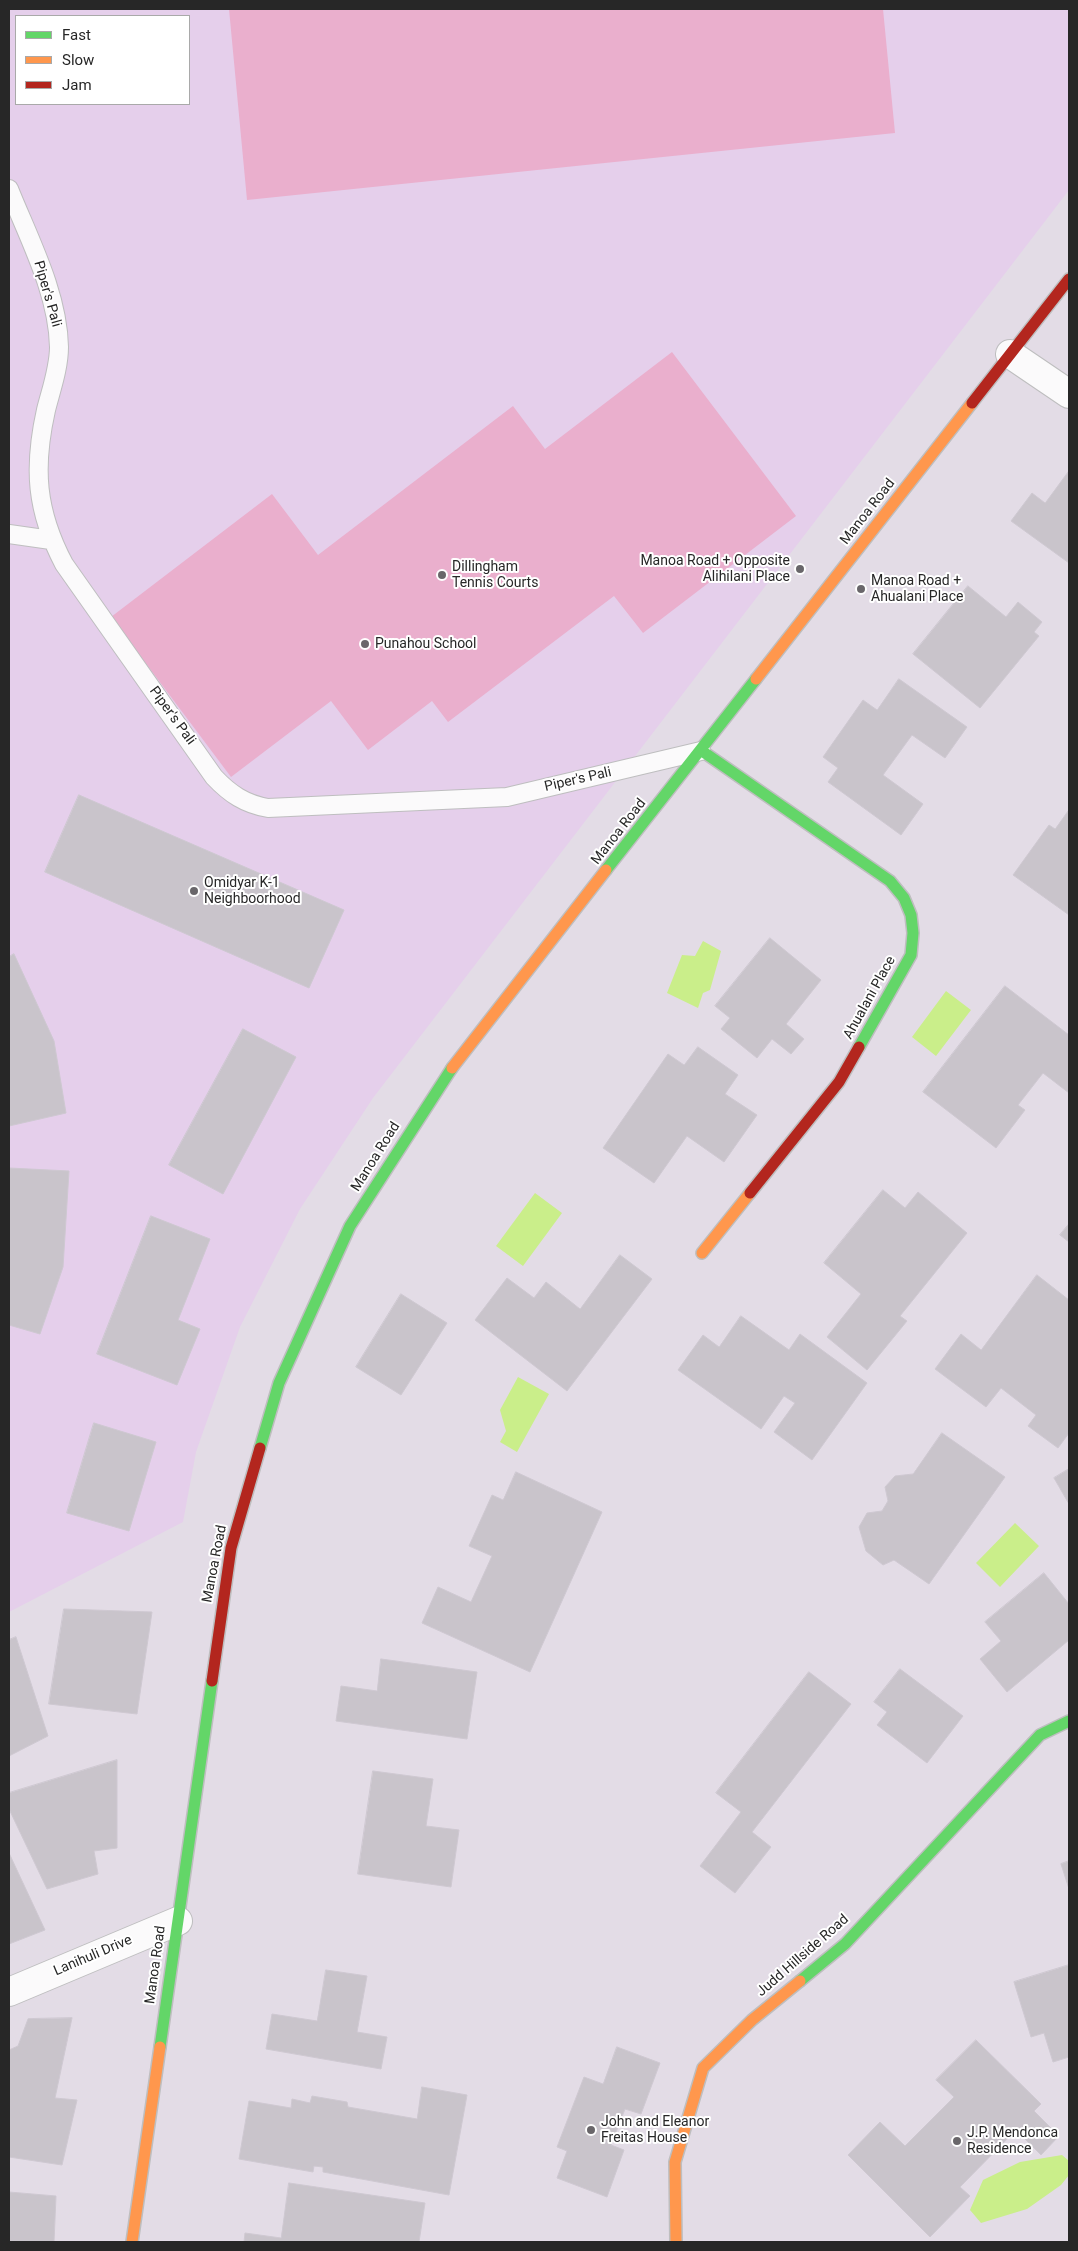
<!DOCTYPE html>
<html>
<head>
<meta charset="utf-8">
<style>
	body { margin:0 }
	#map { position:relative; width:1078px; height:2251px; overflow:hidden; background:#e3dce6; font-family:Roboto,sans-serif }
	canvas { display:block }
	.frame { position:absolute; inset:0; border:10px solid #272727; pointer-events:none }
	.legend { position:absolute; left:15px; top:15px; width:175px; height:90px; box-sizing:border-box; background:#fff; border:1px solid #a9a9a9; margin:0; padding:6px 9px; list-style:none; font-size:15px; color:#272727 }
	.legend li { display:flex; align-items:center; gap:10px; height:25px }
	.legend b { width:25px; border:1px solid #a9a9a9 }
</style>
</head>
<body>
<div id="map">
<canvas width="1078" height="2251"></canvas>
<div class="frame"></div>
<ul class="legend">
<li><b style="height:6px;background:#63d668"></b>Fast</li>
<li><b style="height:6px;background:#ff974d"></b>Slow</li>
<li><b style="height:6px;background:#b3261e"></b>Jam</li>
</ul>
</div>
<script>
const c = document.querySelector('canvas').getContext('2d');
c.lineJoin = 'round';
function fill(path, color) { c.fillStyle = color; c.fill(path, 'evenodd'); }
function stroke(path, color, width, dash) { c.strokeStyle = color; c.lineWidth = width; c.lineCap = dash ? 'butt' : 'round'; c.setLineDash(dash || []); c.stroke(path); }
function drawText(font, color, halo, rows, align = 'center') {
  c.font = font + ' Roboto,sans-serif'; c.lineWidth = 4; c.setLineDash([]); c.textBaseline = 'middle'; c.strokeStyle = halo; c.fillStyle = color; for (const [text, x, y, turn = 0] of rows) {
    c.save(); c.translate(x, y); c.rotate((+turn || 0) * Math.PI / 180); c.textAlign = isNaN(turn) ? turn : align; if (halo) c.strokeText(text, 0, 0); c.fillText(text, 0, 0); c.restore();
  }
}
fill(new Path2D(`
	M9 9H1069V190L373 1098 300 1209 240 1327 196 1452 183 1522 9 1612ZM16 16H189V104H16Z`), '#e5cfeb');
fill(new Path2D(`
	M229 9H883L895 133 247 200Z
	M672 352 796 516 643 633 614 596 448 722 432 701 368 750 331 701 231 777 111 617 272 494 318 555 513 406 545 449Z`), '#eaafcd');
fill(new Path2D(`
	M703 941 721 951 710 990 703 993 698 1008 667 993 682 955 695 956Z
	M946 991 971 1010 936 1056 912 1037Z
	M535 1193 562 1213 523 1266 496 1246Z
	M518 1377 549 1394 517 1452 500 1442 506 1431 500 1410Z
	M1015 1523 1039 1546 1000 1587 976 1563Z
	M1062 2155 1069 2161V2175L1061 2185 1027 2209 981 2223 970 2210 983 2180 1020 2162Z`), '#caee8a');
const building = new Path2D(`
	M1069 471V563L1011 521 1032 493 1045 503Z
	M968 586 1006 617 1018 602 1042 622 1034 632 1039 636 980 708 913 654Z
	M899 679 967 727 945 758 912 735 883 775 923 804 901 835 828 782 838 768 823 757 863 700 877 710Z
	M79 795 344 910 309 988 45 872Z
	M1069 810V915L1013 875 1049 825 1055 829Z
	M770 938 821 980 786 1024 804 1039 791 1054 772 1039 757 1058 721 1029 730 1018 715 1006Z
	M14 954 54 1041 66 1113 9 1126V957Z
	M1005 986 1069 1035V1093L1043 1073 1018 1105 1025 1110 996 1148 923 1092Z
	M243 1029 296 1057 223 1194 169 1165Z
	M698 1047 738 1075 725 1094 757 1115 724 1162 687 1136 654 1183 603 1148 668 1054 684 1065Z
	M9 1168 69 1171 63 1267 40 1334 9 1325Z
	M883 1190 905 1208 918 1192 967 1233 900 1316 907 1321 867 1370 827 1337 861 1294 824 1263Z
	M151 1216 210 1239 178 1320 200 1329 177 1385 97 1354Z
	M1069 1224V1242L1060 1235Z
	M620 1255 652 1279 567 1391 475 1320 507 1278 534 1298 546 1282 580 1309Z
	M1037 1275 1069 1300V1433L1058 1448 1028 1426 1036 1415 1001 1388 986 1407 935 1369 961 1334 981 1350Z
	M401 1294 447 1323 401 1395 356 1367Z
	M741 1316 789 1350 800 1334 867 1383 812 1460 774 1432 795 1403 784 1396 761 1429 678 1370 703 1335 719 1347Z
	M94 1423 156 1442 129 1531 67 1513Z
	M942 1433 1005 1477 929 1584 894 1560 883 1565 866 1551 859 1527 867 1513 882 1511 888 1501 885 1487 895 1476 913 1474Z
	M1069 1469V1504L1054 1478Z
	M516 1472 602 1512 530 1672 422 1623 438 1587 471 1602 492 1556 469 1546 492 1495 503 1500Z
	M1044 1573 1069 1604V1640L1007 1692 980 1659 1001 1641 985 1622Z
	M64 1609 152 1612 137 1714 49 1704Z
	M16 1637 48 1736 9 1756V1640Z
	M381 1659 477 1672 467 1739 336 1721 341 1686 377 1691Z
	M900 1669 963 1716 927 1763 877 1725 887 1712 874 1702Z
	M809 1672 851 1704 752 1832 771 1847 735 1893 700 1866 741 1812 716 1793Z
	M117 1760V1848L94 1851 98 1874 47 1889 9 1809V1793Z
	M373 1771 433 1779 426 1826 459 1830 451 1887 358 1874Z
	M9 1853 45 1930 9 1944Z
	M1069 1861V1889L1061 1864Z
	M1069 1965V2057L1053 2062 1044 2033 1031 2037 1014 1982Z
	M326 1970 367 1976 357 2032 387 2037 381 2069 266 2049 272 2014 317 2021Z
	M72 2018 55 2098 77 2100 62 2165 9 2157V2050L18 2046 28 2019Z
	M976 2040 1041 2104 1034 2111 1059 2136 1041 2155 1016 2130 960 2187 970 2196 930 2237 848 2155 880 2122 905 2146 954 2097 936 2080Z
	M617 2047 660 2063 641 2114 625 2109 611 2145 624 2150 607 2197 557 2178 567 2151 557 2147 584 2077 603 2084Z
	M422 2087 467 2095 449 2195 323 2172V2167L314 2166 313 2172 239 2159 249 2101 291 2108 292 2099 310 2103 312 2096 347 2102 348 2107 417 2119Z
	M289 2183 425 2203 419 2242H244L245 2233 281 2238Z
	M9 2192 56 2196 54 2242H9Z`);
fill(building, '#c9c4cb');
stroke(building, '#cec8d1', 1);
const lane = new Path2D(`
	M9 189C29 239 58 293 59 347 59 368 51 390 46 410 33 468 36 511 64 564L214 777C230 794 245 804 268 808L507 797 701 751
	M9 534 51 540`);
const street = new Path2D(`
	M1010 354 1069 394
	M9 1992 178 1921`);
const fast = new Path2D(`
	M702 751 890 881 904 898 911 915 913 933 911 955 859 1047
	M606 870 756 679
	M260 1448 279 1383 350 1226 452 1068
	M800 1981 845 1944 1040 1735 1069 1721
	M160 2047 212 1681`);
const slow = new Path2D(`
	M756 679 972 403
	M452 1068 606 870
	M702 1253 750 1193
	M132 2242 160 2047
	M676 2242 675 2162 703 2068 752 2020 800 1981`);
const jam = new Path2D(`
	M972 403 1069 279
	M750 1193 839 1082 859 1047
	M212 1681 231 1548 260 1448`);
stroke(lane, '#bebebf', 20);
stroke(street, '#bebebf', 30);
stroke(fast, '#bebebf', 14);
stroke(slow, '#bebebf', 14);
stroke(jam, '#bebebf', 14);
stroke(lane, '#fbfafb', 18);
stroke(street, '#fbfafb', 28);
stroke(fast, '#63d668', 11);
stroke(slow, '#ff974d', 11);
stroke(jam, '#b3261e', 11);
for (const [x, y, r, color] of [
	[800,569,5,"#69666a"],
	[442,575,5,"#69666a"],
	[861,589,5,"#69666a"],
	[365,644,5,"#69666a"],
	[194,891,5,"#69666a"],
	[591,2130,5,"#69666a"],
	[957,2141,5,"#69666a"]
]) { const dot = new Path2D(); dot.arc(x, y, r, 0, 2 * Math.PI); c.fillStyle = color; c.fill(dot); stroke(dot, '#fff', 2); }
drawText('14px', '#272727', '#fff', [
	["Piper's Pali",47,294,74],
	["Manoa Road",868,512,-52],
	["Piper's Pali",172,716,54],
	["Piper's Pali",578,780,-13],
	["Manoa Road",619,832,-52],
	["Ahualani Place",870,998,-61],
	["Manoa Road",376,1157,-58],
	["Manoa Road",215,1564,-79],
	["Lanihuli Drive",93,1956,-23],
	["Judd Hillside Road",803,1956,-41],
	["Manoa Road",156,1965,-82]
]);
drawText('14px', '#272727', '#fff', [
	["Manoa Road + Opposite",790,561,"right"],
	["Alihilani Place",790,577,"right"],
	["Dillingham",452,567],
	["Tennis Courts",452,583],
	["Manoa Road +",871,581],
	["Ahualani Place",871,597],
	["Punahou School",375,644],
	["Omidyar K-1",204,883],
	["Neighboorhood",204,899],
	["John and Eleanor",601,2122],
	["Freitas House",601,2138],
	["J.P. Mendonca",967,2133],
	["Residence",967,2149]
], 'left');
</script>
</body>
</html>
